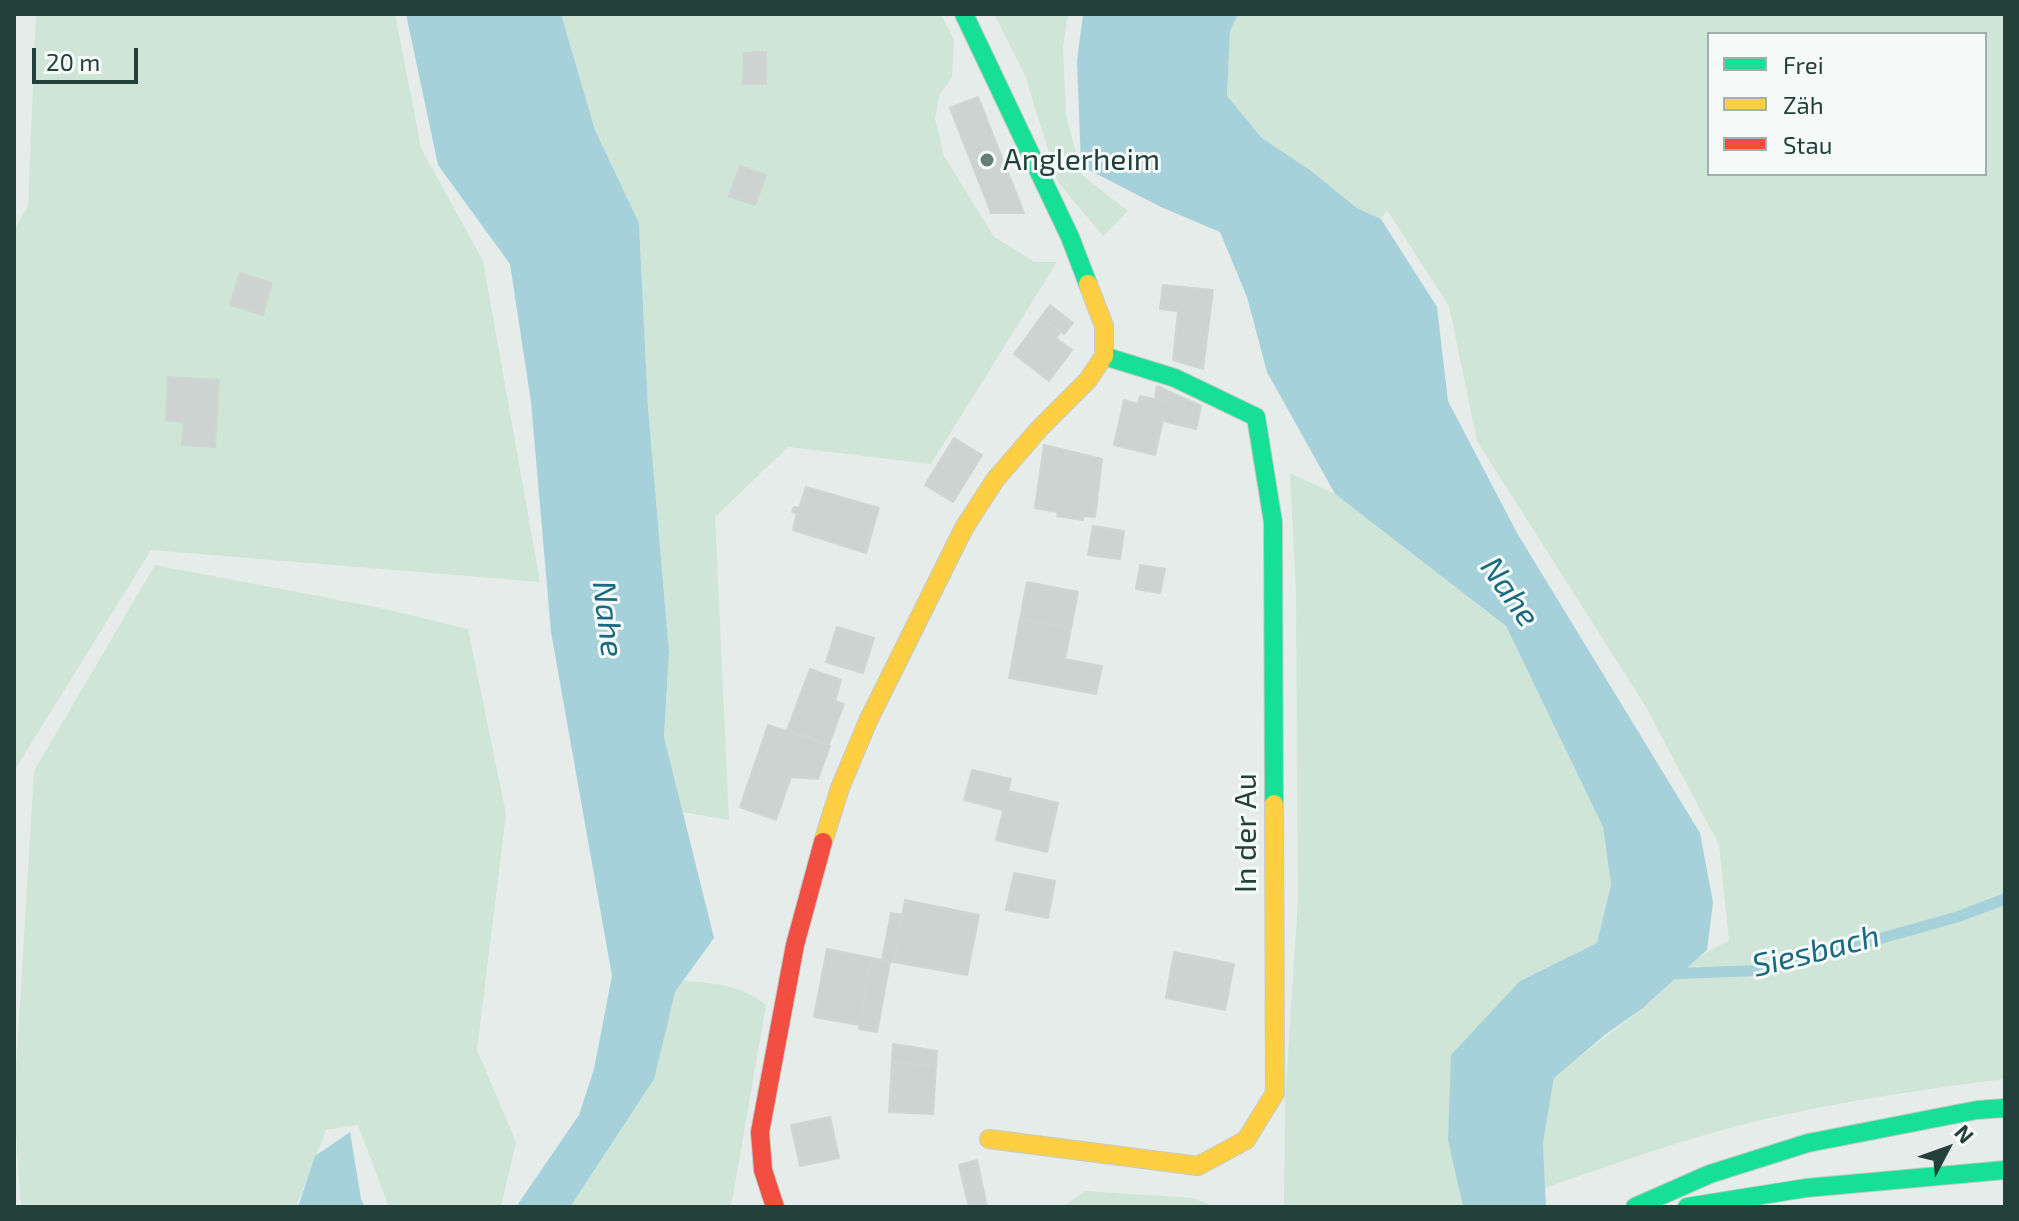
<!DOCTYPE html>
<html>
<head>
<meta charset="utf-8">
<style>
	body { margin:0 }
	#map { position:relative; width:2019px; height:1221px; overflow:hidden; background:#e6ece9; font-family:"Exo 2",sans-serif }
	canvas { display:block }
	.frame { position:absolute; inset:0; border:16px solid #23413a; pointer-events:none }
	.legend { position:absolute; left:1707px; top:32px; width:280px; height:144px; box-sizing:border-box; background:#f5faf8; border:2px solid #a1b0ac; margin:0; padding:10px 14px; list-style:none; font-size:24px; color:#23413a }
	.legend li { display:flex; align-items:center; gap:16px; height:40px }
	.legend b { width:40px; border:2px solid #a1b0ac }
	.north { position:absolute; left:1907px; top:1109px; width:80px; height:80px; -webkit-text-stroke:6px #f5faf8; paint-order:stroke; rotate:49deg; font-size:22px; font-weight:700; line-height:32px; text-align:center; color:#23413a }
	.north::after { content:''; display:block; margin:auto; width:28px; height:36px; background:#23413a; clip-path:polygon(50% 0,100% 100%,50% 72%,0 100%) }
	.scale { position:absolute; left:32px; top:48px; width:106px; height:36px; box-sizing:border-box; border:4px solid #23413a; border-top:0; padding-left:10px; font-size:24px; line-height:28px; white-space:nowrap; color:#23413a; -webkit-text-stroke:6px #f5faf8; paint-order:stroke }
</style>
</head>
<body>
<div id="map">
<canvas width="2019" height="1221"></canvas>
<div class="frame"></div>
<ul class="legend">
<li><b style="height:10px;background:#16e098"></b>Frei</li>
<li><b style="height:10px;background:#ffcf43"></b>Zäh</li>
<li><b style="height:10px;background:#f24e42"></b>Stau</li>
</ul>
<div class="north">N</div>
<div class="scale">20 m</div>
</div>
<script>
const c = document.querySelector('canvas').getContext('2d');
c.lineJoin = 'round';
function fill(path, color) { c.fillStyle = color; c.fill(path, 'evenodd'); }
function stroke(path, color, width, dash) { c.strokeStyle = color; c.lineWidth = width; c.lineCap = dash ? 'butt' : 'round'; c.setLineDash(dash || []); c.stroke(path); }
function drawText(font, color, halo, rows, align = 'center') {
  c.font = font + ' "Exo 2",sans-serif'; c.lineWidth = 6; c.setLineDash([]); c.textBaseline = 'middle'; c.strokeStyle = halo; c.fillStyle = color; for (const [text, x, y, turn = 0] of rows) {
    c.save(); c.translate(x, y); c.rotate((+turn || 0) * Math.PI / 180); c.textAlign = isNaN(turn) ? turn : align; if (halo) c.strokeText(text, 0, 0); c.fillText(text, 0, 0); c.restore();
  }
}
fill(new Path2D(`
	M36 14H395L421 148 483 261 540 582 151 550 14 771V821V230L28 206Z
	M561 14H941L954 40 952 77 939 96 935 119 944 156 994 237 1035 262H1057L931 464 788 447 715 517 729 820 683 812 664 737 669 652 648 407 639 223 595 130Z
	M994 14H1068L1063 47 1066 116 1082 175 1128 211 1103 236 1058 182 1025 75Z
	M1238 14H2005V1079C1930 1088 1857 1099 1783 1115 1702 1132 1623 1161 1545 1188L1543 1143 1554 1078C1582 1054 1612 1032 1642 1009 1673 985 1691 956 1729 941L1719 845 1646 707 1477 441 1449 306 1387 210 1381 219 1357 208 1310 170 1262 138 1227 96 1230 30ZM1709 34H1985V174H1709Z
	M1290 473 1335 494 1506 626 1603 827 1611 885 1597 944 1520 981 1448 1140 1463 1207H1284L1285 1100 1298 900 1296 594Z
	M155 565 376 607 468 629 506 814 477 1050 516 1142 501 1207H389L358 1125 326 1130 296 1207H21L14 1103 34 771Z
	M675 980C709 983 739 983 766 1005L731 1207H562Z
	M1086 1191 1193 1198 1215 1207H1062Z`), '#cfe5d7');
fill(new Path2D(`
	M406 14H561L595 130 639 223 648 407 669 652 664 737 714 938 675 992 654 1079 570 1207H516L579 1115 594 1069 612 976 551 632 531 402 510 264 438 165Z
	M1083 14H1238L1230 31 1227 96 1262 138 1310 170 1357 208 1381 219 1437 307 1448 401 1517 533 1700 833 1713 902 1707 950 1643 1008 1606 1034 1554 1078 1543 1143 1546 1207H1463L1448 1140 1451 1055 1520 981 1597 943 1611 885 1603 827 1506 626 1335 494 1267 372 1247 297 1220 232 1161 207 1081 166 1077 61Z
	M350 1132 361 1199 365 1207H298L315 1156Z`), '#a6d1db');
stroke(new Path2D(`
	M1668 974 1768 970 1957 917 2005 899`), '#a6d1db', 11);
const building = new Path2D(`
	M766 52V84H743L744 53Z
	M978 97 1024 213H991L950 108Z
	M740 166 766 175 755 205 729 196Z
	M240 273 272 283 263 315 230 305Z
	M1163 285 1213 290 1203 369 1173 360 1178 311 1160 309Z
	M1050 305 1073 323 1064 334 1041 317Z
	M1041 317 1061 331 1056 338 1072 350 1049 381 1014 354Z
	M168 377 219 380 215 447 182 445 184 422 166 420Z
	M1157 386 1201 406 1196 429 1163 421 1167 402 1155 399Z
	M1140 396 1167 402 1155 455 1114 445 1124 400 1138 404Z
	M954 438 982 455 953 502 925 485Z
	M1044 445 1102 459 1095 517 1083 516V520L1057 516 1058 512 1035 508Z
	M806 487 879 508 866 553 793 530 797 513 792 512 794 507 799 508Z
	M1093 526 1124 531 1120 559 1088 555Z
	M1140 565 1165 569 1160 593 1136 589Z
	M1027 582 1078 592 1071 628 1020 619Z
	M1020 619 1071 628 1065 659 1102 666 1096 694 1009 678Z
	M837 627 874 638 863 673 826 662Z
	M810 669 841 680 835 701 844 704 829 744 787 730Z
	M768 725 830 746 818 779 791 777 776 820 740 807Z
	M972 770 1011 779 1003 810 964 800Z
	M1008 791 1058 803 1047 852 996 840Z
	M1014 873 1055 881 1048 918 1006 910Z
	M905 900 979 915 967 975 894 962Z
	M891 913 903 915 894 962 882 960Z
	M827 949 872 958 859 1025 814 1017Z
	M1174 952 1234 964 1225 1010 1166 998Z
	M872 958 890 962 877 1032 859 1029Z
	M893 1044 937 1051 936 1066 892 1062Z
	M892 1062 936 1066 933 1114 889 1112Z
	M830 1117 839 1158 800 1166 791 1125Z
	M977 1160 987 1207H969L959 1165Z`);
fill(building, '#cdd3d1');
stroke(building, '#cfd5d2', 2);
const fast = new Path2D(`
	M964 14 1070 237 1088 284
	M1104 356 1175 378 1256 417 1273 522 1274 804
	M1635 1207 1710 1174 1808 1143 1977 1110 2005 1108
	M1687 1207 1806 1188 2005 1170`);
const slow = new Path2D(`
	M823 842 840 788 868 721 964 528 995 480 1039 429 1088 380 1104 356V326L1088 284
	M989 1139 1198 1166 1246 1140 1275 1093 1274 804`);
const jam = new Path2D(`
	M775 1207 763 1170 760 1132 795 945 823 842`);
stroke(fast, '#c2c9c7', 20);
stroke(slow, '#c2c9c7', 20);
stroke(jam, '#c2c9c7', 20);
stroke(fast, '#16e098', 18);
stroke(slow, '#ffcf43', 18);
stroke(jam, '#f24e42', 18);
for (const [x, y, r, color] of [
	[987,160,8,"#677d77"]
]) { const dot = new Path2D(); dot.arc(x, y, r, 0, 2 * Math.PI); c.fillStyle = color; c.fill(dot); stroke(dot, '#f5faf8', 3); }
drawText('30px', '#23413a', '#f5faf8', [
	["Anglerheim",1003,160]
], 'left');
drawText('30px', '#23413a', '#f5faf8', [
	["In der Au",1246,833,-90]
]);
drawText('italic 32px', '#196a80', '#f5faf8', [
	["Nahe",1510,592,55],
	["Nahe",608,619,83],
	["Siesbach",1816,951,-14]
]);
</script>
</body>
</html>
